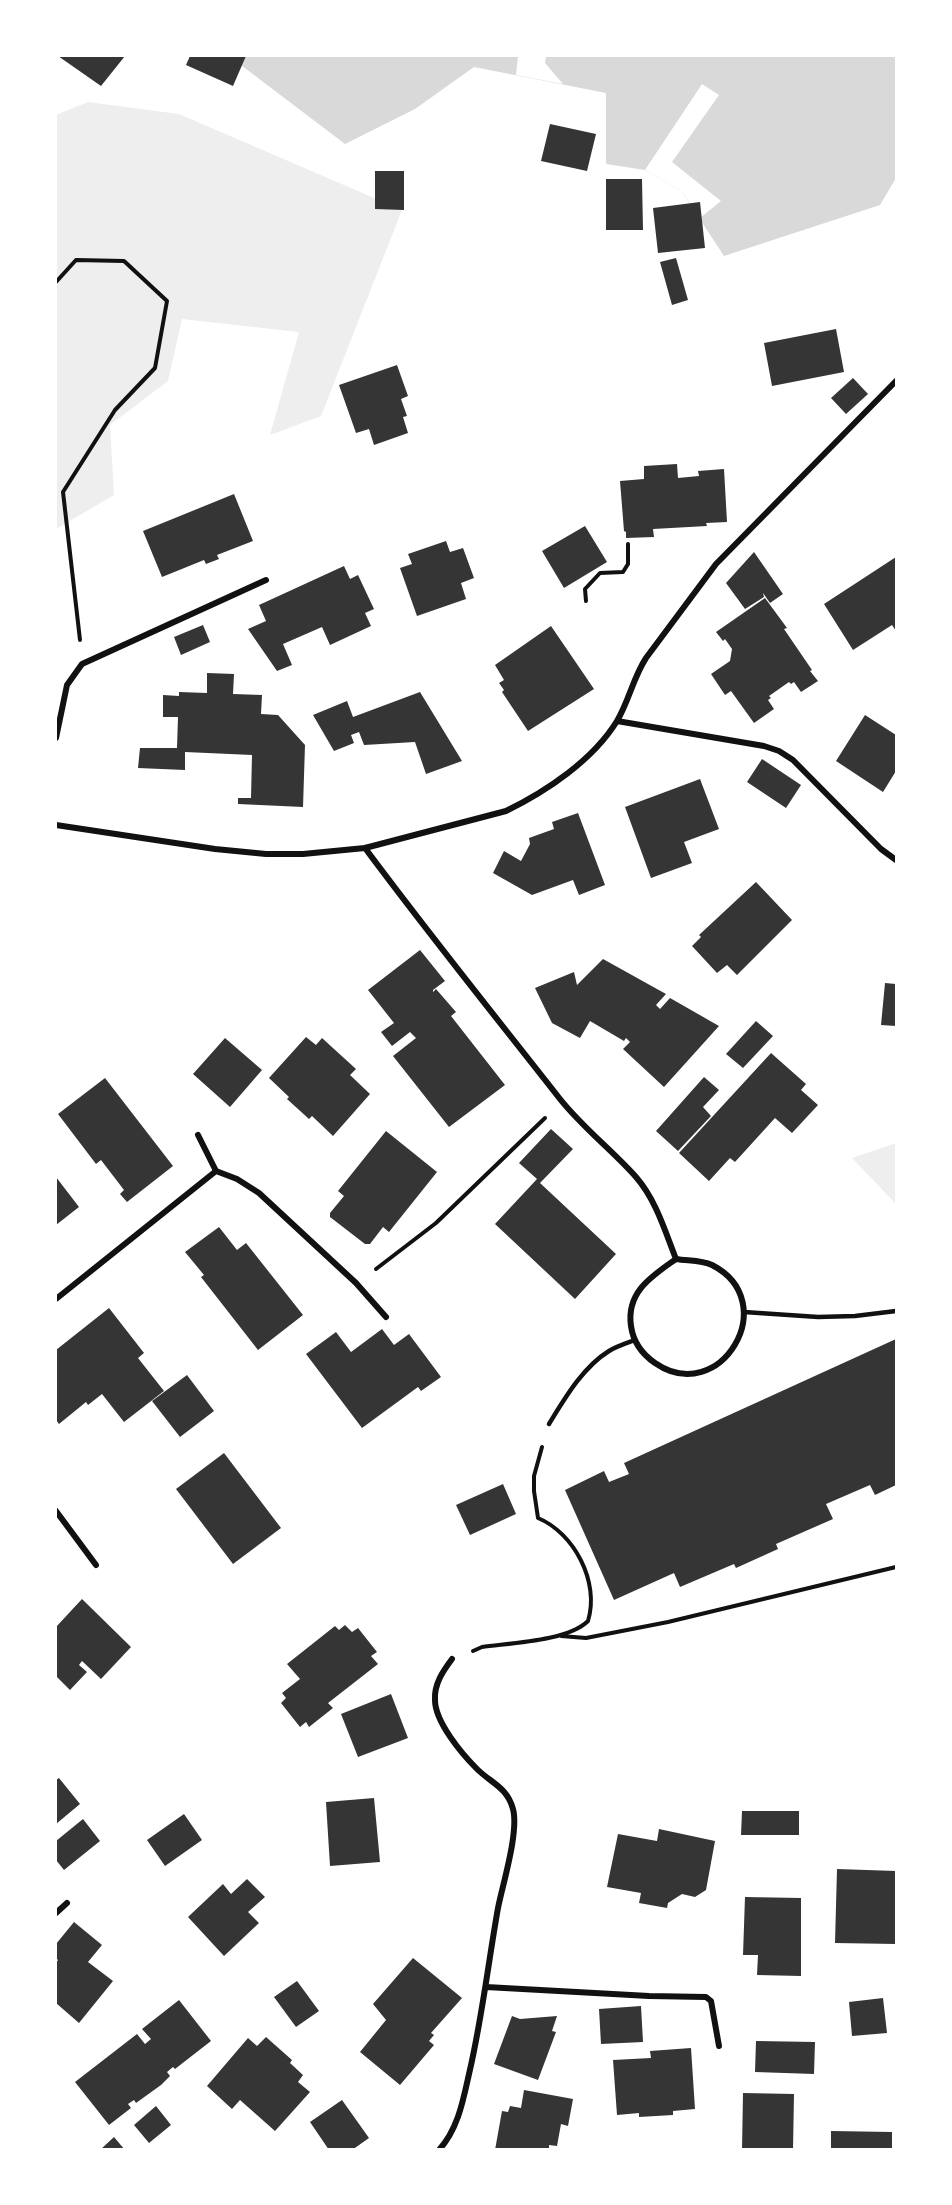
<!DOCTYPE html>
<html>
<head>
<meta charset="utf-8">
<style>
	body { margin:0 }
	#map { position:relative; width:952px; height:2205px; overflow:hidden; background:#fff; font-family:"IBM Plex Serif",serif }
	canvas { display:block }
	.frame { position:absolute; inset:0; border:57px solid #fff; pointer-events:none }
</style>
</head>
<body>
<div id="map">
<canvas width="952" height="2205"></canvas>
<div class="frame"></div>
</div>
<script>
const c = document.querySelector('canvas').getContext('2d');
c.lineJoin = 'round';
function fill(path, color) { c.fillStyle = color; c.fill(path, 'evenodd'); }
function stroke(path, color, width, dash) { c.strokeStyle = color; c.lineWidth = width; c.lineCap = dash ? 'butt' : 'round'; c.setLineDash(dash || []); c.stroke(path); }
fill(new Path2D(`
	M88 102 179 114 402 210 321 416 270 435 299 332 182 319 168 381 110 425 114 495 56 529V115Z
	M896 1143V1204L852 1158Z`), '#eee');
fill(new Path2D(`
	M229 56H896V178L880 205 724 256 682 192 645 170 606 164V93L474 67 415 109 345 144Z`), '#d9d9d9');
fill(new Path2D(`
	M518 56H546L545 63 563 84 516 75Z
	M702 84 719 95 672 162 721 201 700 218 682 192 645 170Z`), '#fff');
fill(new Path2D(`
	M58 56H125L101 86Z
	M190 56H246L233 86 186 65Z
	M550 124 596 134 587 171 541 161Z
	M375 171H404V210L375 209Z
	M606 179H642L643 230H606Z
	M700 202 705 248 658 253 653 208Z
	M676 258 688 300 672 305 660 262Z
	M836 329 844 372 772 386 764 343Z
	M397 365 408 396 401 399 407 416 403 417 408 433 374 445 369 429 356 433 339 385Z
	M853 378 868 394 846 414 831 398Z
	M677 464 678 478 699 476 698 471 724 469 727 522 706 523 707 526 653 529 654 537 626 538V532L624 531 620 481 644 479V466Z
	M234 494 253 541 217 555 219 559 206 564 204 560 162 577 143 531Z
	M585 526 607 562 564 588 542 551Z
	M446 541 450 552 463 548 474 578 461 583 466 599 417 616 400 568 412 564 408 554Z
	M754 552 783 594 770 603 763 593 764 597 745 609 726 583Z
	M896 557V631L892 625 853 650 824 604Z
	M344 566 350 579 358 575 374 609 365 613 371 626 330 645 322 627 283 644 292 665 277 671 248 629 266 621 259 605Z
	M765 598 787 628 784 629 812 670 810 671 818 681 801 692 794 682 791 684 789 682 769 696 771 698 768 700 774 709 754 723 731 691 725 695 711 674 730 661 732 649 725 639 723 641 716 632Z
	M203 625 210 642 181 655 174 637Z
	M551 626 594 689 528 731 502 692 504 690 499 683 504 680 495 665Z
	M207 673 234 674 233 694 262 695 261 714 278 715 305 745 303 807 238 804V798H251L252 755 185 752V770L138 768 140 748H177L178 717H163V695L179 696V692L207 693Z
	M420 692 462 761 426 774 415 742 364 745 359 732 351 735 354 743 334 751 313 715 347 701 353 717Z
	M865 715 896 735V771L883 792 836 761Z
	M762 759 801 785 786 808 747 782Z
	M700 779 719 829 684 842 692 863 651 878 625 807Z
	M578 813 605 885 579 895 573 880 532 895 493 873 504 851 521 861 530 844 529 838 554 829 552 822Z
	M756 882 792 920 737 975 727 965 717 973 692 946 701 937 699 935Z
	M420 950 445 981 433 990V992L436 989 456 1012 451 1016 505 1085 449 1127 393 1056 416 1038 410 1032 392 1046 381 1032 394 1023 368 990Z
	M603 959 666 994 656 1005 660 1009 670 998 719 1026 664 1087 623 1049 630 1042 626 1038 624 1041 590 1021 580 1038 552 1023 535 988 574 972 577 985Z
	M885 983 896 984V1026L881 1025Z
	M756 1021 773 1036 743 1068 726 1054Z
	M306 1037 316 1045 322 1038 356 1069 350 1075 370 1094 333 1136 312 1116 309 1119 287 1099 289 1097 269 1078Z
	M225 1038 262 1070 230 1107 193 1074Z
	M771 1053 806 1084 801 1090 818 1105 792 1133 775 1118 735 1162 730 1158 709 1181 679 1153Z
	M704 1077 719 1090 703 1107 711 1116 678 1151 656 1131Z
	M105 1078 173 1166 127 1202 120 1194 124 1190 101 1160 96 1164 58 1114Z
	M551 1129 573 1149 540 1183 616 1254 575 1299 495 1224 537 1179 519 1163Z
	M386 1131 437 1172 389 1232 383 1227 370 1244H365L330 1217V1213L344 1196 338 1191Z
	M56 1177 79 1207 56 1225Z
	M219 1227 237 1250 246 1243 303 1315 258 1350 201 1277 204 1275 185 1252Z
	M109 1308 144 1353 138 1358 164 1391 124 1422 102 1394 88 1405 86 1402 59 1424 56 1420V1350Z
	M382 1329 394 1345 409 1334 441 1377 421 1391 418 1387 362 1428 306 1354 336 1332 351 1352Z
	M896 1339V1485L875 1495 870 1485 826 1504 833 1519 776 1544 778 1549 736 1568 734 1564 680 1587 674 1573 614 1600 565 1490 604 1471 609 1482 629 1474 624 1463Z
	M187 1375 214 1411 180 1437 152 1401Z
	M224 1453 281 1528 233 1564 176 1489Z
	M503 1484 516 1514 470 1535 456 1505Z
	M82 1599 131 1647 101 1679 82 1661 79 1665 87 1672 70 1690 56 1676V1627Z
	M345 1625 352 1632 358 1628 377 1652 371 1656 378 1664 328 1703 333 1708 309 1727 306 1722 300 1727 281 1703 286 1698 282 1693 300 1679 287 1664 335 1626 339 1630Z
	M391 1694 408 1738 358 1757 341 1714Z
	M59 1778 80 1804 56 1824V1780Z
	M374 1798 380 1862 330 1866 326 1802Z
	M742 1811H799V1835H741Z
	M184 1814 202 1840 165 1866 147 1840Z
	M83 1819 100 1841 64 1870 56 1860V1841Z
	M659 1829 715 1841 706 1890 695 1897 682 1894 668 1903 667 1908 639 1903 641 1893 607 1887 618 1834 657 1841Z
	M837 1869 896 1871V1944L835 1943Z
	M247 1879 265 1897 248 1912 259 1923 224 1956 188 1917 223 1884 231 1894Z
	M745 1897 801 1898V1976L757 1975 758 1955H743Z
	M74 1922 102 1945 88 1962 113 1981 79 2023 56 2003V1963L58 1960 56 1958V1944Z
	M413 1958 462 1998 431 2033 434 2035 429 2041 434 2045 400 2085 360 2052 386 2020 373 2004Z
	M297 1981 319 2011 296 2027 274 1997Z
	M883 1998 887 2033 852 2036 849 2002Z
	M179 2000 211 2041 175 2069 173 2067 167 2072 170 2076 161 2085 136 2103 134 2100 128 2104 131 2108 109 2125 75 2082 137 2034 145 2044 151 2039 142 2029Z
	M641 2006 643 2042 601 2044 599 2009Z
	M512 2016 520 2019 557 2016 552 2031 556 2032 538 2080 494 2064Z
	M266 2037 292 2060 290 2063 303 2075 298 2082 310 2092 275 2131 240 2100 232 2109 207 2086 248 2038 257 2046Z
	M756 2041 815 2042 814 2074 755 2072Z
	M691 2048 695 2109 673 2111V2115L639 2117V2113L617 2115 613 2060 651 2058 650 2051Z
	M524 2090 573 2099 568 2126 561 2124 557 2146 549 2145V2150H495L502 2111 508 2112 510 2106 521 2108Z
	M743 2093 794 2094 793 2150H742Z
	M342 2100 369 2138 352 2150H329L310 2122Z
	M156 2106 171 2125 149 2143 134 2125Z
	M831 2131 892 2132V2150H831Z
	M114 2137 125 2150H100Z`), '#353535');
stroke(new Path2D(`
	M56 282 76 260 124 261 167 301 155 368 115 410 63 492 80 640
	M586 601 585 589 600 573 623 572 628 564V544
	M376 1269 436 1223 545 1118
	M561 1636 586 1638 668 1622 896 1567
	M473 1651 482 1647C510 1643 568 1641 588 1621 600 1582 574 1533 538 1518L534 1491V1476L542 1447`), '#111', 4);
stroke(new Path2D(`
	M744 1312 818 1317 855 1316 896 1311
	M549 1424C565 1398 583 1367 609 1351 617 1346 627 1343 635 1340`), '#111', 4.5);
stroke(new Path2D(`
	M617 721 764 746 779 751 793 760 881 849 896 860
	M56 738 67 685 82 664 266 580
	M56 825 215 849 266 854H303L365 848 506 811C547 791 593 760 617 721 629 701 633 678 646 658L716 564 896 381
	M365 848C428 933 495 1016 560 1099 583 1128 612 1150 636 1177 656 1200 665 1231 676 1259
	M198 1135 216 1171 237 1179 259 1193 356 1283 386 1317
	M676 1259C688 1261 701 1260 712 1265 784 1302 720 1408 655 1363 642 1354 633 1341 631 1326 626 1292 652 1276 676 1259Z
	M56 1299 216 1171
	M56 1511 96 1565
	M56 1913 67 1903
	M486 1987 649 1996 706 1997 711 2001 719 2046
	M439 2150C458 2129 463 2101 469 2074 482 2019 488 1964 498 1908 503 1883 519 1832 513 1809 507 1787 491 1783 477 1769 462 1754 435 1722 435 1700 434 1684 443 1671 452 1659`), '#111', 6);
</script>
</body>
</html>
